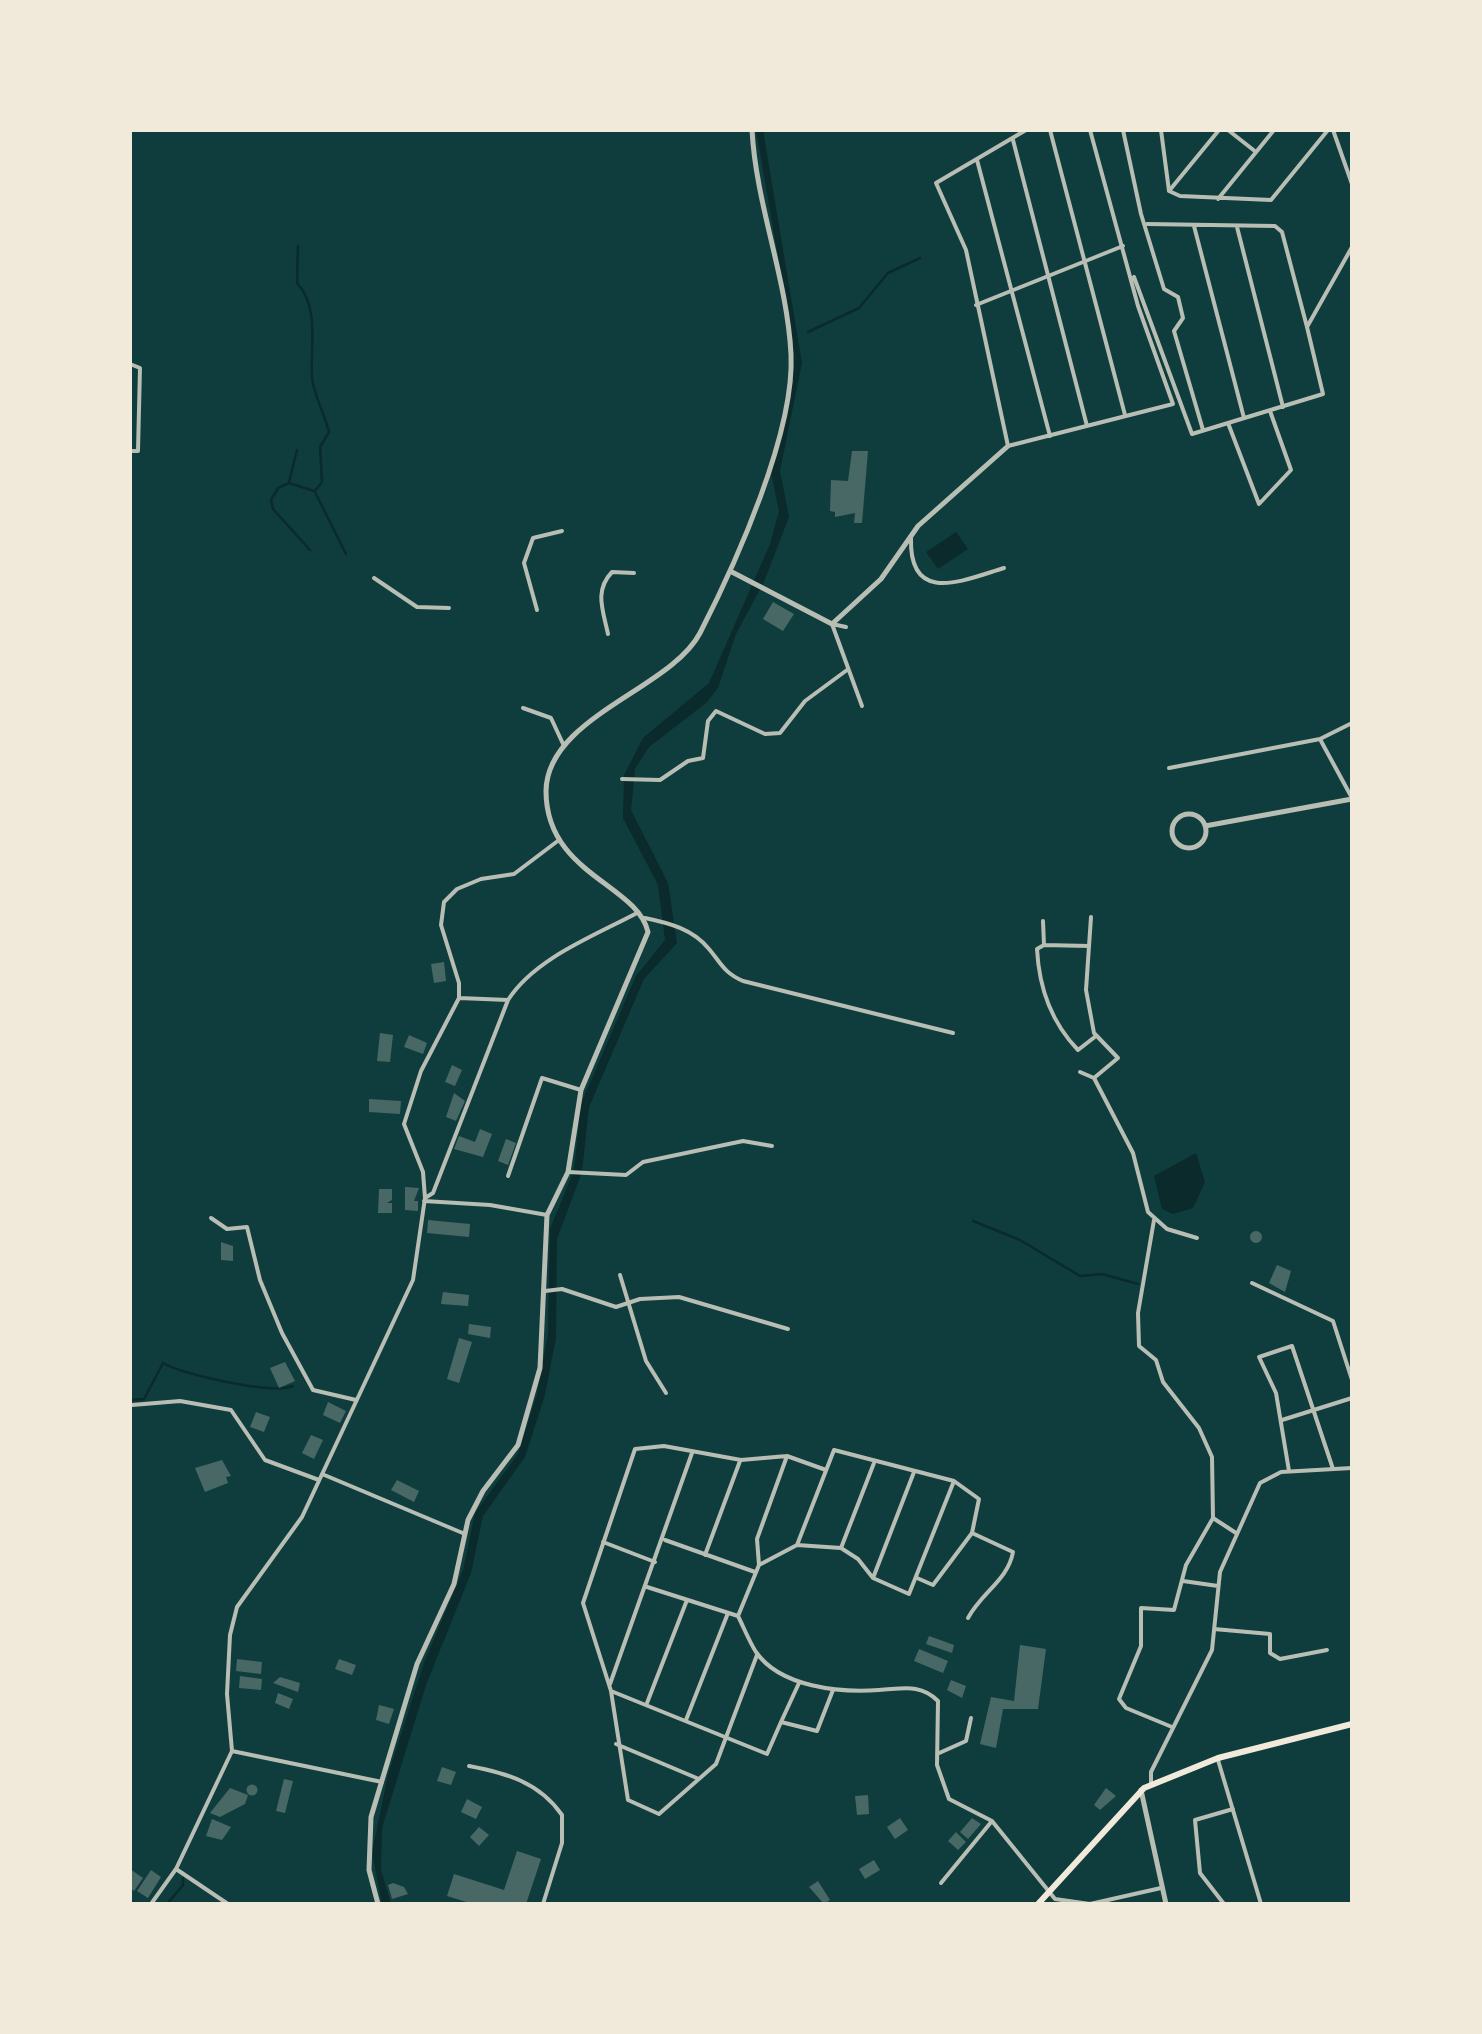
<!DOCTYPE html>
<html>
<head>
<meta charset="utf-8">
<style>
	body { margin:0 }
	#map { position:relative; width:1482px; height:2034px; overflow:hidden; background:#0f3d3e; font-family:Karla,sans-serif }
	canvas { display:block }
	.frame { position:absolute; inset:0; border:132px solid #f1e9da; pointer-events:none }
</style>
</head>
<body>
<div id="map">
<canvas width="1482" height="2034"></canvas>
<div class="frame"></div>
</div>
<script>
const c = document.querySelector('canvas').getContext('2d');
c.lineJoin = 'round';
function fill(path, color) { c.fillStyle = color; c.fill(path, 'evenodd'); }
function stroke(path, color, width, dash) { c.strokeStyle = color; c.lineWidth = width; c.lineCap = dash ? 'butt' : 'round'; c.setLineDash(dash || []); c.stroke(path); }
fill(new Path2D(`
	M756 130H763L802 363 780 471 789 517 764 582 736 634 718 688 706 703 649 747 635 769 631 810 668 883 677 943 644 979 589 1107 582 1172 557 1239 556 1338 545 1395 525 1457 483 1516 471 1573 426 1685 382 1828 381 1870 391 1904H382L372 1852 388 1775 424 1663 463 1570 475 1513 518 1454 537 1394 548 1334 550 1229 574 1170 581 1104 636 976 665 940 658 885 623 818 624 775 643 738 709 683 770 544 779 511 771 473 790 403 793 343Z
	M956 532 968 549 938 569 926 552Z
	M1196 1153 1205 1182 1193 1208 1173 1214 1162 1209 1154 1176Z`), '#0a2a2b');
stroke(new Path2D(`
	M298 246 297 283C320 308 310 347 312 377 313 393 325 415 329 432L320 447 322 482 315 491
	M808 332 859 308 888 273 920 258
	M289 482 297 450
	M315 492 346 554
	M310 550 273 509 271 500 278 488 289 483 314 491
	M973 1221 1020 1240 1080 1276 1102 1274 1138 1284
	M131 1400 144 1399 163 1363C180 1374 273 1395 293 1386
	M167 1904 183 1885V1878`), '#0a2a2b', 2.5);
fill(new Path2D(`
	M852 451H868L862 523H854L855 513 835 517V512L830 511 831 480 848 481Z
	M773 602 794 614 783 631 763 619Z
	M444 962 446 981 434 983 431 964Z
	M380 1033 393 1035 390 1062 377 1061Z
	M409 1035 427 1043 423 1054 404 1047Z
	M452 1065 462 1070 455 1086 445 1082Z
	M454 1093 465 1101 456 1121 446 1117Z
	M369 1099 401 1101 400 1114 369 1112Z
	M480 1129 492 1134 483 1157 454 1149 459 1136 475 1142Z
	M506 1139 516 1143 508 1165 498 1161Z
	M405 1187 419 1188 414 1201H418V1211L405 1210Z
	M379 1189H392V1200L387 1203H392V1213H378Z
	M428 1220 470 1224 469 1237 427 1233Z
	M1250 1237a6 6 0 1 1 12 0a6 6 0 1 1-12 0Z
	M221 1242 233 1246V1261L221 1260Z
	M1277 1265 1291 1271 1285 1292 1269 1283Z
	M443 1292 469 1295 468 1306 441 1304Z
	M469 1324 491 1327 490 1338 468 1334Z
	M459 1338 472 1342 459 1383 447 1379Z
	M285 1362 295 1381 279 1388 270 1368Z
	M328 1402 346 1411 340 1423 323 1415Z
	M256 1412 270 1417 264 1432 250 1427Z
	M311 1435 323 1440 314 1459 302 1453Z
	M222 1460 231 1476 226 1477 228 1483 205 1492 195 1468Z
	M397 1480 419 1491 414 1502 391 1490Z
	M929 1636 954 1645 952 1653 926 1644Z
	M1020 1645 1046 1649 1038 1709H1003L996 1748 980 1744 991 1697 1014 1701Z
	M919 1649 948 1661 943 1673 914 1661Z
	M237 1659 262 1662 261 1674 236 1671Z
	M339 1659 356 1665 352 1675 335 1669Z
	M240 1676 262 1679 261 1690 239 1688Z
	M280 1677 300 1683 298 1692 273 1683Z
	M951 1680 966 1686 962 1698 947 1690Z
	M278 1693 293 1699 289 1709 275 1703Z
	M379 1705 394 1709 389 1724 376 1720Z
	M442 1767 456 1772 451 1785 437 1781Z
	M284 1779 293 1781 285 1813 276 1811Z
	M246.5 1790a5.5 5.5 0 1 1 11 0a5.5 5.5 0 1 1-11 0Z
	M230 1788 248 1795 245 1804 220 1817 210 1813Z
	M1106 1788 1116 1796 1100 1810 1094 1805Z
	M868 1795 869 1814 857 1815 855 1796Z
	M467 1799 482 1807 476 1819 461 1812Z
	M900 1818 908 1830 895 1839 887 1827Z
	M972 1818 981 1824 968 1839 960 1832Z
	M212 1819 231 1827 222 1840 206 1836Z
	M479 1827 489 1835 479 1846 470 1837Z
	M956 1832 966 1842 958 1850 948 1841Z
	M517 1851 541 1859 526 1904H473L447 1896 454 1874 504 1890Z
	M874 1860 880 1870 865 1879 859 1869Z
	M130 1869 143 1878 134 1891 130 1888Z
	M151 1870 161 1877 148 1898 137 1891Z
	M818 1881 830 1900 824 1904 809 1887Z
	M393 1883 404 1887 408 1894 392 1899 388 1885Z`), '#486865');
stroke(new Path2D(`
	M1026 130 936 183 966 250 1008 446 1173 404 1138 306 1090 130
	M1050 130 1125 415
	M1123 130 1141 214 1164 289 1178 297 1183 318 1174 331 1203 430
	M1161 130 1169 191
	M1228 130 1256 152
	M1333 130 1352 184
	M1013 140 1087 426
	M977 160 1050 436
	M1169 191 1180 196 1271 200 1328 130
	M1169 191 1219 130
	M1218 199 1274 130
	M1147 224 1275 226 1282 232 1307 327
	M1194 226 1244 418
	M1237 227 1283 407
	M1134 277 1192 434 1323 394 1307 327 1352 247
	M976 305 1123 246
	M130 364 140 368 138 451H130
	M1228 423 1259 504 1291 470 1270 411
	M911 538C909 606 964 580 1004 568
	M374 578 417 607 449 608
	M537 610 524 563 533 538 562 531
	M832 624 862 706
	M832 624 846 627
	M608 634C603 610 594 591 612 572L634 573
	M523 708 551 718 564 746
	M1321 741 1352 798
	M1169 768 1320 739 1352 723
	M622 779 660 780 688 761 703 758 708 721 716 711 765 734 780 733 805 701 847 670
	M1091 917 1086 990 1094 1033 1118 1058 1094 1078
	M645 918C669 923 693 929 709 949 721 963 724 973 743 981L953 1033
	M1043 921 1044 945
	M1089 946 1044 945 1037 949C1039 988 1051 1022 1078 1050L1096 1036
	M459 998 508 1000
	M1080 1072 1094 1078 1133 1153 1148 1212 1167 1229 1197 1238
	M568 1172 626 1175 643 1162 743 1141 772 1146
	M508 1176 542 1078 581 1090
	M425 1198 433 1193 508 1000C535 958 594 936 637 913
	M424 1201 490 1205 547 1215
	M211 1218 227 1229 247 1227 260 1280 282 1333 313 1390 356 1400
	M1154 1220 1138 1313 1139 1346 1156 1360 1163 1382 1199 1428 1212 1457 1213 1518 1186 1565 1174 1610 1141 1608V1646L1119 1699 1126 1708 1172 1727
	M620 1275 646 1361 666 1393
	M1252 1283 1333 1321 1352 1380
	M545 1291 562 1289 616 1307 640 1299 679 1297 788 1329
	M132 1405 180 1401 231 1410 265 1460 319 1480
	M1282 1420 1352 1398
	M1289 1471 1276 1393 1259 1357 1292 1346 1333 1469
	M322 1474 465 1534
	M1213 1518 1236 1533
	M665 1540 755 1572
	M603 1542 655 1562
	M797 1545 834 1450 954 1481 979 1499 972 1533 933 1585 917 1578
	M841 1548 874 1463
	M705 1555 740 1461
	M759 1565 757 1539 787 1456
	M873 1578 914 1472
	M1183 1581 1218 1586
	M647 1587 738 1616C744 1628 749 1641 756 1652 780 1687 840 1693 879 1690 902 1689 920 1683 938 1701L937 1765 949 1799 992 1821 1055 1899 1090 1904 1161 1888
	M738 1616 759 1565 797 1545 841 1548 858 1559 873 1578 909 1594 954 1481
	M968 1618C982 1592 1008 1580 1013 1552L972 1533
	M1214 1629 1270 1634V1653L1280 1659 1327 1650
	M757 1655 716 1764 659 1814 628 1800 611 1691 583 1603 635 1449 664 1446 741 1460 787 1456 826 1470
	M610 1684 692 1453
	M611 1691 767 1754 781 1722 817 1731 833 1690
	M647 1703 687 1600
	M686 1720 728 1613
	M781 1722 799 1683
	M616 1744 699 1779
	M232 1751 382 1782
	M937 1754 966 1741 971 1718
	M1218 1760 1261 1904
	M469 1766C506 1773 539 1782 562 1815V1843L543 1904
	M1151 1784V1772L1212 1650 1220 1572 1260 1483 1281 1472 1352 1468
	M176 1869 228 1904
	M941 1883 992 1821
	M151 1904 176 1869 232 1751 227 1694 230 1635 237 1607 302 1517 413 1280 425 1198 423 1172 404 1124 421 1071 459 998V983L441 925 444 902 457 889 481 879 514 874 559 840
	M1224 1904 1200 1873 1195 1820 1233 1809`), '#b8beb3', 4);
stroke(new Path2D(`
	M730 571 832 624 881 579 918 526 1008 446
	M1172 831a17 17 0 1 1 34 0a17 17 0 1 1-34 0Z
	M1205 826 1352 799
	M1141 1790 1166 1904
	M378 1904 369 1870 371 1817 417 1664 454 1584 468 1520 483 1491 518 1445 540 1368 547 1215 568 1172 581 1090 648 932C637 884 546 874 546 791 547 717 671 689 700 633 736 563 795 432 791 354 787 278 756 205 752 130`), '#b8beb3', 5);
stroke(new Path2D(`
	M1038 1904 1144 1788 1218 1758 1352 1724`), '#f1e9da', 6);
</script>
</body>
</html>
